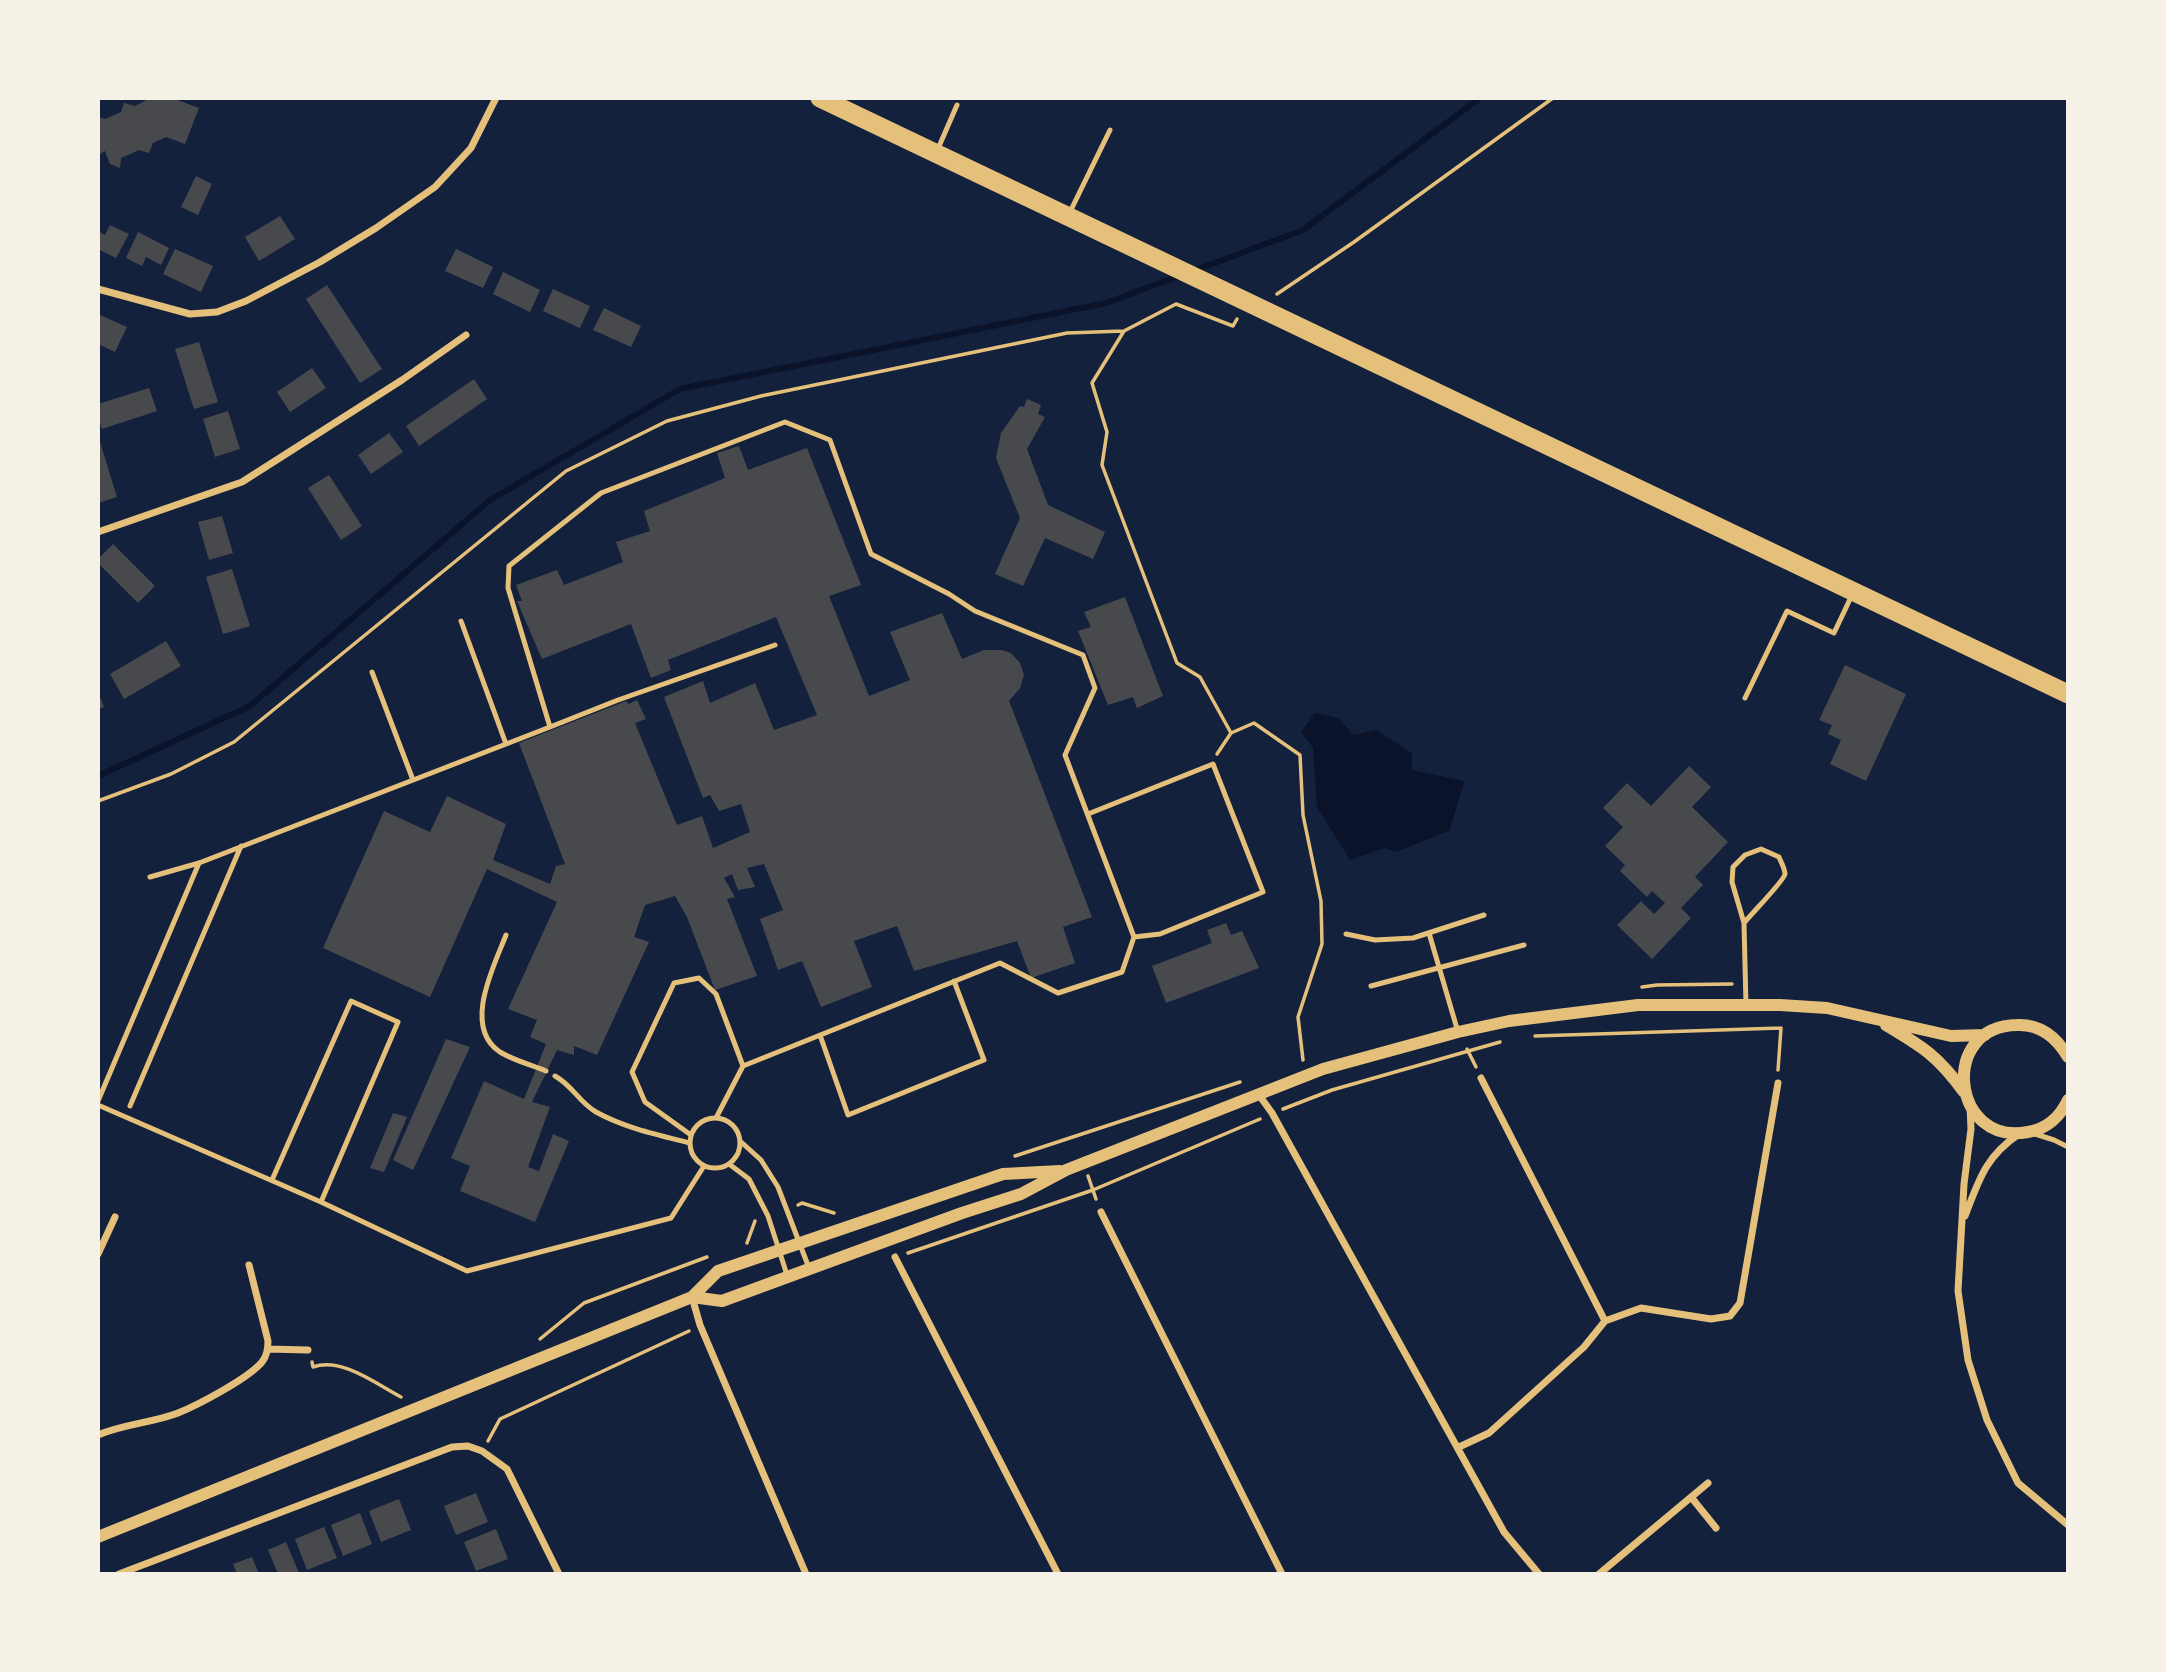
<!DOCTYPE html>
<html>
<head>
<meta charset="utf-8">
<style>
	body { margin:0 }
	#map { position:relative; width:2166px; height:1672px; overflow:hidden; background:#14213d; font-family:Figtree,sans-serif }
	canvas { display:block }
	.frame { position:absolute; inset:0; border:100px solid #f6f1e7; pointer-events:none }
</style>
</head>
<body>
<div id="map">
<canvas width="2166" height="1672"></canvas>
<div class="frame"></div>
</div>
<script>
const c = document.querySelector('canvas').getContext('2d');
c.lineJoin = 'round';
function fill(path, color) { c.fillStyle = color; c.fill(path, 'evenodd'); }
function stroke(path, color, width, dash) { c.strokeStyle = color; c.lineWidth = width; c.lineCap = dash ? 'butt' : 'round'; c.setLineDash(dash || []); c.stroke(path); }
fill(new Path2D(`
	M1315 713 1338 718 1354 735 1377 730 1412 753V770L1465 781 1449 831 1396 852 1385 848 1350 860 1317 807 1313 748 1301 732Z`), '#0b132b');
stroke(new Path2D(`
	M1193 271 1303 230 1480 98
	M98 776 250 706 490 500 680 389 1106 303 1179 276`), '#0b132b', 6);
fill(new Path2D(`
	M150 98H172L199 108 185 144 166 137 153 143 149 153 139 150 121 158 120 168 110 164 105 151 98 155V117L105 119 121 112 124 103 135 106Z
	M196 176 212 184 198 215 181 207Z
	M280 216 295 239 259 261 245 237Z
	M110 225 129 234 116 258 98 249V231L105 235Z
	M138 232 169 248 161 265 146 257 142 266 126 258Z
	M175 249 213 266 201 292 163 274Z
	M456 249 493 267 483 288 445 271Z
	M503 272 540 290 530 312 493 294Z
	M327 285 382 369 360 383 306 299Z
	M553 289 590 306 580 328 543 311Z
	M604 308 641 326 631 347 593 330Z
	M98 314 127 327 115 352 98 344Z
	M199 342 218 402 194 409 175 349Z
	M312 368 326 388 290 412 277 392Z
	M474 379 487 399 419 446 406 426Z
	M149 388 157 411 102 429 98 417V404Z
	M1027 399 1041 405 1038 414 1045 417 1027 449 1048 505 1105 532 1093 559 1045 538 1023 586 995 574 1020 518 996 458 1001 433 1020 406 1024 407Z
	M228 411 240 449 215 457 203 419Z
	M389 433 403 452 371 474 358 455Z
	M98 442H100L117 497 98 503Z
	M739 446 748 470 807 448 861 585 829 596 869 696 910 680 890 632 942 613 962 659 984 650H1002L1011 653 1020 663 1024 675 1020 688 1009 701 1092 917 1063 927 1075 963 1031 978 1017 941 914 971 897 926 854 941 872 987 821 1007 802 961 778 970 760 919 783 910 764 864 747 868 755 887 738 890 732 874 724 878 735 897 727 899 757 976 715 990 687 917 675 896 645 905 634 937 649 942 597 1055 574 1046V1055L557 1050 532 1102 550 1107 528 1167 539 1171 553 1134 569 1141 535 1222 460 1191 470 1166 451 1158 484 1081 524 1099 546 1044 530 1037 537 1020 508 1009 557 902 487 869 430 997 323 948 384 811 430 832 447 796 506 824 493 860 550 884 556 866 565 864 519 743 626 701 629 704 637 700 646 719 635 723 677 825 702 816 713 848 750 832 741 804 719 811 710 795 703 798 664 697 703 681 710 703 755 683 774 730 817 715 776 617 668 660 671 670 651 678 631 624 542 659 517 601H522L516 585 557 570 564 585 623 562 616 542 650 531 644 511 725 478 717 453Z
	M329 475 362 526 341 540 308 488Z
	M222 516 233 553 209 560 198 522Z
	M113 544 155 586 138 603 98 563V559Z
	M232 569 250 626 223 634 206 577Z
	M1125 597 1163 696 1137 708 1133 697 1108 705 1078 631 1091 627 1084 612Z
	M166 641 181 666 124 699 110 674Z
	M1845 665 1906 694 1866 781 1830 764 1841 740 1828 734 1832 725 1819 720Z
	M98 692 104 707 98 709Z
	M1689 766 1711 787 1692 807 1728 842 1695 877 1703 885 1681 908 1691 918 1652 959 1617 925 1641 901 1654 914 1665 903 1652 891 1647 897 1620 871 1625 865 1605 846 1623 827 1603 808 1627 783 1651 806Z
	M1226 923 1231 935 1242 931 1259 968 1166 1003 1152 966 1212 943 1207 930Z
	M446 1039 470 1047 413 1170 393 1160Z
	M393 1113 407 1117 384 1172 370 1168Z
	M476 1493 488 1522 456 1535 444 1506Z
	M399 1499 411 1530 381 1542 369 1511Z
	M360 1513 372 1544 343 1556 331 1525Z
	M324 1527 337 1558 307 1570 295 1539Z
	M496 1529 508 1559 476 1571 464 1542Z
	M286 1542 299 1573 297 1574H278L268 1550Z
	M252 1557 259 1574H237L233 1564Z`), '#48494c');
stroke(new Path2D(`
	M1277 294 1354 242 1553 98
	M1237 319 1233 326 1176 304 1124 331 1092 383 1107 432 1102 465 1177 663 1200 677 1231 733 1254 723 1300 755 1303 815 1321 901 1322 944 1298 1017 1303 1060
	M1217 754 1231 733
	M98 801 171 774 234 742 566 471 667 421 761 396 1067 333 1124 331
	M1642 987 1657 985 1732 984
	M1535 1036 1781 1028
	M1467 1049 1476 1067
	M1778 1070 1781 1028
	M1283 1109 1332 1090 1500 1042
	M1015 1156 1240 1082
	M1088 1176 1096 1199
	M798 1205 802 1203 834 1213
	M747 1243 755 1221
	M908 1253 1093 1190 1260 1119
	M540 1339 584 1303 707 1257
	M312 1362 313 1367C342 1357 376 1384 401 1397
	M488 1441 500 1419 689 1331`), '#e5c07b', 3.5);
stroke(new Path2D(`
	M937 151 957 105
	M1069 214 1110 130
	M461 621 506 744
	M372 672 413 780
	M1745 698 1787 611 1834 633 1852 595
	M550 727 618 700 775 645
	M1088 814 1213 764 1263 892 1160 934 1134 937
	M150 877 199 863 550 727 508 588 509 566 601 493 785 422 830 440 871 554 949 594 975 611 1083 655 1095 688 1065 755 1134 937 1122 972 1058 993 1000 963 743 1066 716 1118
	M1744 923C1751 914 1784 881 1785 874 1785 869 1781 862 1779 857L1761 849 1745 855 1733 867 1732 882 1744 923 1746 1005
	M1429 933 1458 1032
	M1346 934 1375 940 1413 938 1484 915
	M506 935C494 966 462 1027 500 1052 513 1060 531 1065 546 1071
	M1371 986 1524 945
	M820 1035 848 1115 984 1060 954 981
	M555 1076C573 1086 579 1102 596 1112 625 1128 658 1135 690 1143
	M98 1101 199 863
	M98 1105 321 1202 467 1271 671 1218 704 1166
	M130 1106 241 846
	M690 1143a25 25 0 1 1 50 0a25 25 0 1 1-50 0Z
	M2035 1134 2054 1140 2068 1147
	M691 1135 645 1102 632 1072 674 983 699 978 716 994 743 1066
	M740 1141 761 1160 778 1187 809 1268
	M729 1164 749 1179 768 1216 788 1278
	M272 1180 351 1001 398 1022 321 1202`), '#e5c07b', 5);
stroke(new Path2D(`
	M98 289 190 314 217 312 246 301 320 262 376 228 435 187 471 148 496 98
	M98 532 242 482 402 380 466 335
	M1481 1078 1605 1321
	M1259 1095 1272 1113 1504 1532 1539 1574
	M1970 1106 1971 1129 1964 1184 1958 1291 1968 1360 1987 1420 2018 1483 2068 1525
	M1101 1212 1282 1574
	M1965 1216C1979 1180 1985 1157 2019 1134
	M98 1254 115 1217
	M895 1257 1058 1574
	M692 1297 700 1325 806 1574
	M268 1349 308 1350
	M98 1435C123 1424 152 1423 178 1413 198 1405 249 1378 262 1362 267 1356 268 1347 268 1341L249 1265
	M1459 1447 1489 1433 1584 1347 1605 1321 1641 1308 1711 1319 1730 1316 1740 1303 1778 1083
	M1691 1497 1716 1528
	M119 1574 452 1447 468 1446 482 1451 507 1469 559 1574
	M1599 1574 1708 1483`), '#e5c07b', 7);
stroke(new Path2D(`
	M1886 1025C1923 1047 1938 1056 1964 1092
	M2068 1057C2057 1038 2041 1024 2017 1025 1938 1026 1952 1147 2028 1132 2046 1129 2060 1117 2068 1100
	M692 1297 722 1301 962 1213 1021 1194 1066 1170 1323 1069 1458 1032 1509 1021 1638 1005H1780L1827 1008 1951 1036 1985 1035
	M98 1537 692 1297 718 1271 1003 1174 1060 1171`), '#e5c07b', 12);
stroke(new Path2D(`
	M820 98 2068 694`), '#e5c07b', 19);
</script>
</body>
</html>
